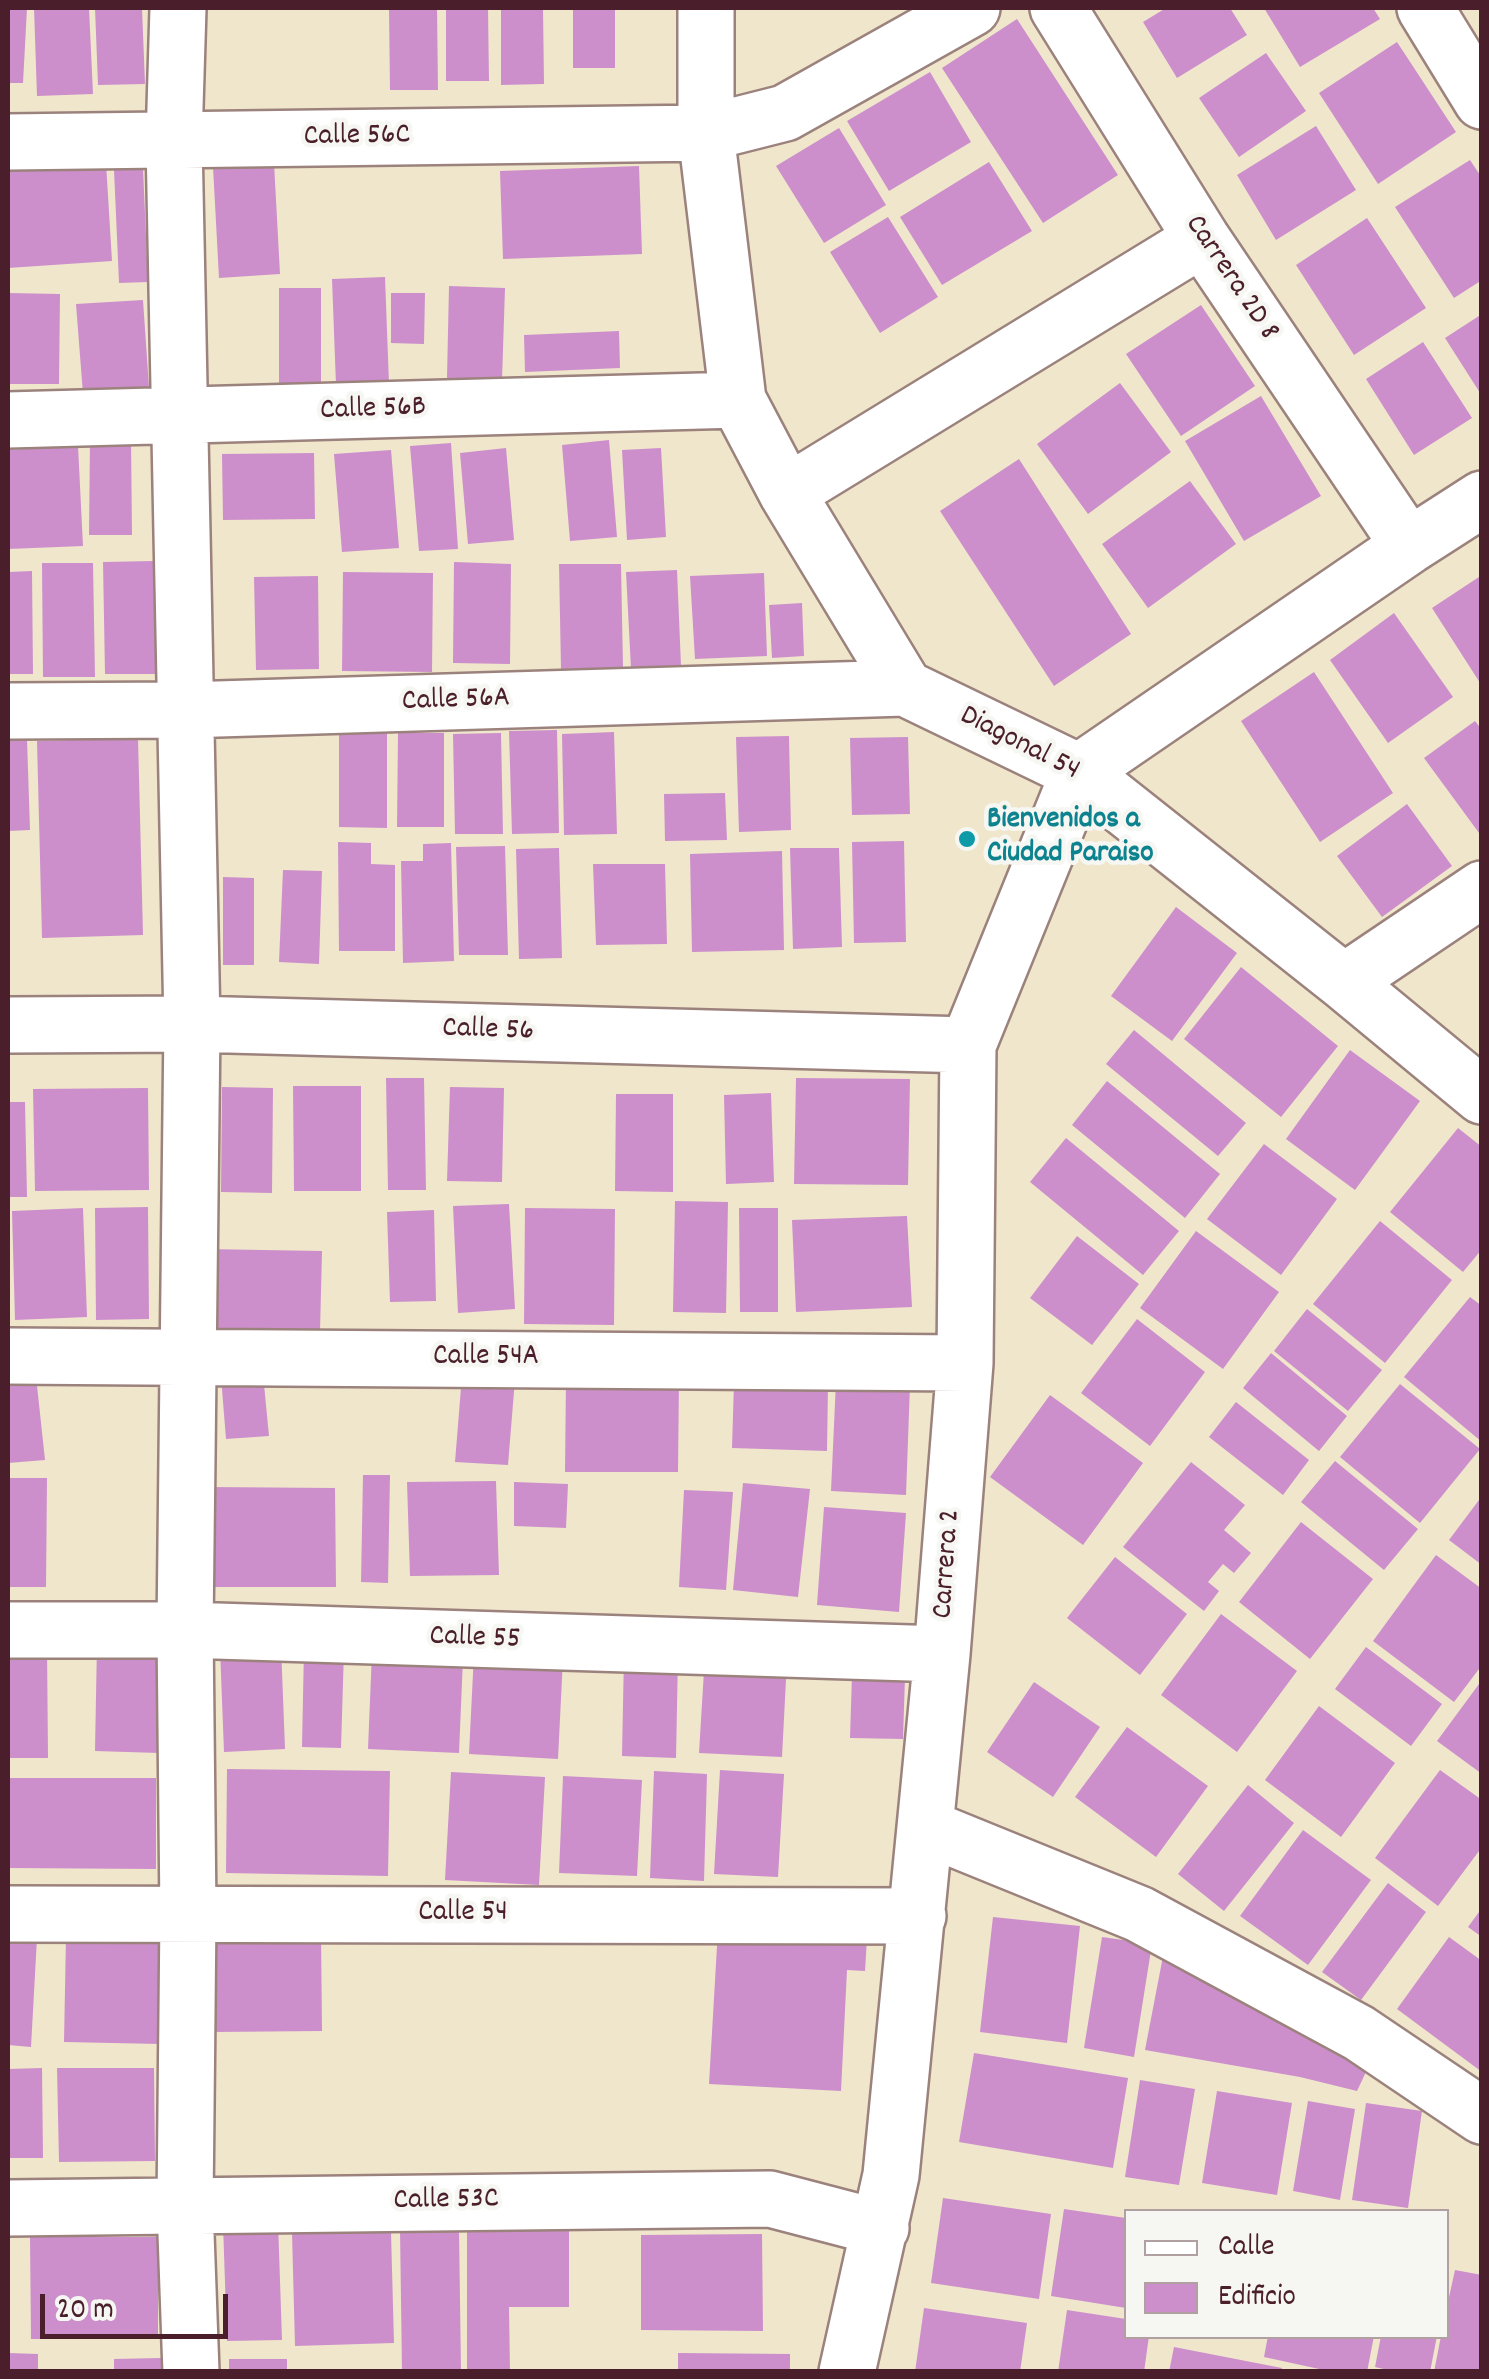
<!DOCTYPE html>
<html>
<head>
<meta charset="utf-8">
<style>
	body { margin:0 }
	#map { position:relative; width:1489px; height:2379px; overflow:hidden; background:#efe6cc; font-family:Dekko,sans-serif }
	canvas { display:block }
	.frame { position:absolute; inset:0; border:10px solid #4a1f2b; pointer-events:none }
	.legend { position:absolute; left:1124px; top:2209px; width:325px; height:130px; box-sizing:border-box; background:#f6f6f2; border:2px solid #b1a0a2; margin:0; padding:12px 18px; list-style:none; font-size:30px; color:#4a1f2b }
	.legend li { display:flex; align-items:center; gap:20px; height:50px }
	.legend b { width:50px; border:2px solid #b1a0a2 }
	.scale { position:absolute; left:40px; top:2294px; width:188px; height:45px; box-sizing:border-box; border:5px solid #4a1f2b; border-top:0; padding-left:12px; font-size:30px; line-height:35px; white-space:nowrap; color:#4a1f2b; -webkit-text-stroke:8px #f6f6f2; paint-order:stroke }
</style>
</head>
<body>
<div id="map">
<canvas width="1489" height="2379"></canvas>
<div class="frame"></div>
<ul class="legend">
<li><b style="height:12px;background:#fff"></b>Calle</li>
<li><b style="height:28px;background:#cc8fcb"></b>Edificio</li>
</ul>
<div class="scale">20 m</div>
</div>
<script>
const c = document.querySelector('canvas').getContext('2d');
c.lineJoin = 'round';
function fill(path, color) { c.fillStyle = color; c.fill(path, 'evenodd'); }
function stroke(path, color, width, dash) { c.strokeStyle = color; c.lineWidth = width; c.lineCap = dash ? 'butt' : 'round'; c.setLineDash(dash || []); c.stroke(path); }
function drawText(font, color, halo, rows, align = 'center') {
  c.font = font + ' Dekko,sans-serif'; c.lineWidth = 9; c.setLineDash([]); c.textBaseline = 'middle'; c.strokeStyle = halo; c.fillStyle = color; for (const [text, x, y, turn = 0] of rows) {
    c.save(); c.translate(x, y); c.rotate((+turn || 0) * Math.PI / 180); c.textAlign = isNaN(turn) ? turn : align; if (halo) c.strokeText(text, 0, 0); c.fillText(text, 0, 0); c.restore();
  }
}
fill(new Path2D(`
	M8 8H27L23 83H8Z
	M34 8H89L93 94 37 96Z
	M95 8H142L145 84 98 85Z
	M389 8H437L438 90H390Z
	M446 8H488L489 81H446Z
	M501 8H543L544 84 501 85Z
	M573 8H615V68H573Z
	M1166 8H1230L1247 35 1177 78 1143 22Z
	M1264 8H1373L1380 19 1300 67Z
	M1017 19 1118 175 1043 223 942 68Z
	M1397 42 1456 132 1378 184 1319 93Z
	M1266 53 1306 111 1239 157 1199 98Z
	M930 72 971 142 889 191 847 121Z
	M1316 126 1356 190 1276 240 1237 175Z
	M839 128 886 205 824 243 776 166Z
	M1470 160 1482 178V280L1454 298 1395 207Z
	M989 162 1032 231 942 285 900 217Z
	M106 163 112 261 8 268V169Z
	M274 163 280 274 219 278 213 167Z
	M639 166 642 254 503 259 500 171Z
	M143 168 148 282 119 283 114 170Z
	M888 217 938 297 880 333 830 252Z
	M1367 218 1426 308 1354 355 1296 265Z
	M385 277 389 384 336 385 332 279Z
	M449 286 505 288 502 380 447 378Z
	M279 288H321V384H279Z
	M8 293 60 294 59 384H8Z
	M391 293H425L424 344 391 343Z
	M143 300 150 402 84 407 76 304Z
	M1201 305 1255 386 1181 436 1126 354Z
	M1482 314V396L1445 338Z
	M619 331 620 368 525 372 524 335Z
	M1423 342 1472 418 1414 455 1366 379Z
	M1120 383 1171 452 1088 514 1037 444Z
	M1261 396 1321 496 1244 541 1185 441Z
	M90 439H131L132 535H89Z
	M609 440 617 537 570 541 562 445Z
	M451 443 458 549 419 551 410 446Z
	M78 446 83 546 8 549V450Z
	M506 448 514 540 468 544 460 453Z
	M661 448 666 537 627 540 622 450Z
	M391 450 399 548 342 552 334 454Z
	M314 453 315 519 223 520 222 454Z
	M1019 459 1131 634 1054 686 940 511Z
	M1190 481 1236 544 1148 608 1102 544Z
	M154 561 156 674H105L103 562Z
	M454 562 511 564 510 664 453 663Z
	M42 563H93L95 677H43Z
	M559 564H621L623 668 561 669Z
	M677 570 681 666 631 669 626 572Z
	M32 571 33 674H8V572Z
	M343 572 433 573 432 672 342 671Z
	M764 573 767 656 695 659 690 576Z
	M1482 575V686L1432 608Z
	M318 576 319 669 256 670 254 577Z
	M802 603 804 656 772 658 769 605Z
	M1394 613 1453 697 1388 743 1330 660Z
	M1314 672 1393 793 1320 842 1241 721Z
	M1475 721 1482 730V837L1424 758Z
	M557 730 559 833 512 834 509 731Z
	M339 731H387V828L339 827Z
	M614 732 617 834 564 835 562 734Z
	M398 733H444V827H397Z
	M501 733 503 834H455L453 734Z
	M789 736 791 830 739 832 736 737Z
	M908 737 910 814 852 815 850 738Z
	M138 738 143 935 42 938 37 741Z
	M8 739H27L30 830 8 831Z
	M725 793 727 840 665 841 664 794Z
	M1407 804 1452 866 1382 917 1337 856Z
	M904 841 906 942 854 943 852 842Z
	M338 842 371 843V864L395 865V951H339Z
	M451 843 454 961 403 963 401 861H423V844Z
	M505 846 508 955H459L456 847Z
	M559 848 562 958 519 959 516 849Z
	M790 848H839L842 947 793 949Z
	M782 851 784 950 692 952 690 854Z
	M593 864H665L667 944 596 945Z
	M283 870 322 871 319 964 279 962Z
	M223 877 254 878V965H223Z
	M1176 907 1237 953 1172 1041 1111 996Z
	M1241 967 1338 1046 1281 1117 1184 1039Z
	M1134 1030 1246 1123 1218 1156 1106 1064Z
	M1350 1050 1420 1101 1355 1190 1286 1139Z
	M386 1078H424L426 1190H388Z
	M796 1078 910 1079 908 1185 794 1184Z
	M1107 1081 1220 1174 1185 1218 1072 1125Z
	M293 1086H361V1191H294Z
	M222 1087 273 1088 272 1193 221 1192Z
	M450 1087 504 1088 502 1182 447 1181Z
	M148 1088 149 1190 35 1191 33 1089Z
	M771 1093 774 1182 726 1184 724 1095Z
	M616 1094H673V1192L615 1191Z
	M8 1102H25L27 1197H8Z
	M1458 1128 1482 1147V1249L1463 1272 1390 1212Z
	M1066 1138 1179 1231 1143 1275 1030 1182Z
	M1264 1144 1337 1199 1281 1275 1207 1219Z
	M675 1201 728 1202 726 1313 673 1312Z
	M509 1204 515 1309 458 1313 453 1206Z
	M148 1207 149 1319 96 1320 95 1208Z
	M83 1208 87 1317 15 1320 12 1211Z
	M525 1208 615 1209 614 1325 524 1324Z
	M739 1208H778V1312H740Z
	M434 1210 436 1301 390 1302 387 1212Z
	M907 1216 912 1307 796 1312 792 1220Z
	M1380 1221 1452 1280 1385 1363 1313 1304Z
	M1196 1231 1279 1292 1223 1369 1140 1308Z
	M1077 1236 1139 1284 1092 1345 1030 1298Z
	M204 1249 322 1251 320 1331 204 1329Z
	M1470 1297 1482 1306V1442L1404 1377Z
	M1307 1309 1382 1370 1348 1411 1274 1351Z
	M1137 1319 1205 1372 1150 1446 1081 1393Z
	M1271 1353 1347 1416 1319 1451 1243 1388Z
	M463 1363 516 1367 508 1465 455 1462Z
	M35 1367 45 1460 8 1463V1369Z
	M263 1374 269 1436 226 1439 221 1377Z
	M566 1377 679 1378 678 1472H565Z
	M836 1381 910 1385 906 1495 831 1491Z
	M734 1383 828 1385 827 1451 732 1448Z
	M1400 1384 1480 1449 1420 1523 1340 1457Z
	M1050 1395 1143 1463 1083 1545 990 1477Z
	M1236 1402 1309 1460 1283 1495 1209 1437Z
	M1335 1461 1418 1529 1384 1570 1301 1502Z
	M1191 1462 1245 1505 1224 1530 1251 1553 1234 1573 1223 1564 1208 1582 1219 1591 1204 1611 1123 1547Z
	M363 1475H390L388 1583 361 1582Z
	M8 1478H47L46 1587H8Z
	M496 1481 499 1575 410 1576 407 1482Z
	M514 1482 568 1484 566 1528 514 1526Z
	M743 1483 810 1489 798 1597 733 1590Z
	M208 1487 335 1488 336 1587H208Z
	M684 1490 733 1492 726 1590 679 1587Z
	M1482 1496V1565L1449 1540Z
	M824 1507 906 1513 899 1612 817 1605Z
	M1301 1522 1373 1579 1310 1659 1239 1602Z
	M1436 1555 1482 1589V1665L1454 1702 1373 1641Z
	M1115 1557 1187 1614 1140 1675 1067 1618Z
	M1221 1614 1297 1671 1237 1752 1161 1695Z
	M97 1643 162 1645 159 1753 95 1751Z
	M281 1645 285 1749 224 1752 220 1648Z
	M47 1647 48 1758H8V1648Z
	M1366 1647 1442 1704 1411 1746 1335 1689Z
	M304 1648 344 1650 341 1748 302 1747Z
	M372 1652 463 1658 459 1753 368 1749Z
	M474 1653 563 1658 558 1759 469 1754Z
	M624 1654 678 1656 676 1758 622 1756Z
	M705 1654 787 1660 782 1757 699 1753Z
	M852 1674 905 1677 903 1739 850 1738Z
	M1482 1680V1774L1437 1741Z
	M1034 1682 1100 1727 1053 1797 987 1752Z
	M1319 1706 1395 1763 1341 1837 1265 1780Z
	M1127 1727 1208 1786 1156 1857 1075 1797Z
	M227 1769 390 1771 388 1876 226 1873Z
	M720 1770 784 1774 778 1877 714 1874Z
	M1440 1770 1482 1800V1847L1438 1906 1375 1858Z
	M654 1771 707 1774 704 1881 650 1878Z
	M451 1772 545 1777 539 1885 445 1880Z
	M563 1776 642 1780 637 1876 559 1873Z
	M8 1778H156V1869L8 1868Z
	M1248 1785 1294 1823 1224 1911 1178 1874Z
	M1303 1830 1371 1880 1308 1965 1240 1916Z
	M1388 1883 1426 1912 1361 2000 1322 1972Z
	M1482 1908V1937L1468 1927Z
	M993 1917 1080 1926 1067 2043 980 2032Z
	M718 1929 867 1938 865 1971 847 1970 841 2091 709 2084Z
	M321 1933 322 2031 214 2032 212 1934Z
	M8 1936 37 1938 31 2047 8 2045Z
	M66 1936 162 1938 161 2044 64 2042Z
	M1102 1937 1152 1944 1134 2057 1084 2048Z
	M1449 1937 1482 1961V2072L1397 2009Z
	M1164 1951 1373 2057 1357 2091 1300 2077 1145 2050Z
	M974 2053 1128 2078 1113 2168 959 2142Z
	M42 2068 43 2158H8V2069Z
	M57 2068H154L155 2161 59 2162Z
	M1140 2080 1195 2089 1179 2185 1125 2177Z
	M1217 2091 1292 2103 1277 2195 1202 2183Z
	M1308 2101 1355 2109 1340 2200 1293 2191Z
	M1366 2103 1422 2111 1408 2208 1352 2200Z
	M943 2198 1051 2214 1039 2299 931 2283Z
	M1064 2209 1126 2218V2308L1051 2296Z
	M278 2222 282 2340 227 2341 223 2224Z
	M400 2229H459L461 2372H402Z
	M569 2230V2307H509L510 2372H467V2231Z
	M391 2232 394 2343 295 2346 292 2233Z
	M762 2234 763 2331 641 2330V2235Z
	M30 2237H158V2339H31Z
	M1455 2270 1482 2275V2372H1434L1441 2336H1446V2311Z
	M924 2308 1027 2323 1020 2372H915Z
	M1067 2310 1126 2319V2336H1149L1144 2372H1058Z
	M1268 2336H1374L1367 2372H1333L1264 2357Z
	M1381 2336H1437L1430 2372H1397L1375 2367Z
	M1174 2347 1282 2368 1281 2372H1169Z
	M8 2353 38 2354V2372H8Z
	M678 2353 790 2354V2372H678Z
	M161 2358 162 2372H114V2359Z
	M229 2359H287V2372H229Z`), '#cc8fcb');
const street = new Path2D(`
	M178 8 174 141 192 1024 185 1630 188 1914 185 2206 191 2372
	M706 8V133L738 400 787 493 905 688 1079 772 1344 982 1482 1096
	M1058 8 1202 239 1409 546
	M1425 8 1482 101
	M8 142 706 133 785 113 972 8
	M8 420 738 400
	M787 493 1202 239
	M8 711 185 710 905 688
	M1344 982 1482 889
	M8 1025 192 1024 968 1045
	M8 1356 965 1363
	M8 1630H185L942 1654
	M925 1827 1139 1914 1359 2033 1482 2116
	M8 1914 918 1916
	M8 2208 770 2199 881 2228
	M847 2372 891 2175 942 1654 965 1363 968 1045 1079 772 1409 546 1482 499`);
stroke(street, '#9c827c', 60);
stroke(street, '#fff', 55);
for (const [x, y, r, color] of [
	[967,839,10,"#0f9aa8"]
]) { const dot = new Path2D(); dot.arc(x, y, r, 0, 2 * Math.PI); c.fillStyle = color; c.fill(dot); stroke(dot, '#f6f6f2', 4); }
drawText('30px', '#4a1f2b', '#f6f6f2', [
	["Calle 56C",357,138,-1],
	["Carrera 2D 8",1230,279,56],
	["Calle 56B",373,411,-2],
	["Calle 56A",456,702,-2],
	["Diagonal 54",1019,745,27],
	["Calle 56",488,1032,2],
	["Calle 54A",486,1359],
	["Carrera 2",949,1564,-86],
	["Calle 55",475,1640,2],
	["Calle 54",463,1915],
	["Calle 53C",446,2202,-1]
]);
drawText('bold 30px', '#0d838f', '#f6f6f2', [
	["Bienvenidos a",987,822],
	["Ciudad Paraiso",987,856]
], 'left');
</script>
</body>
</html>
